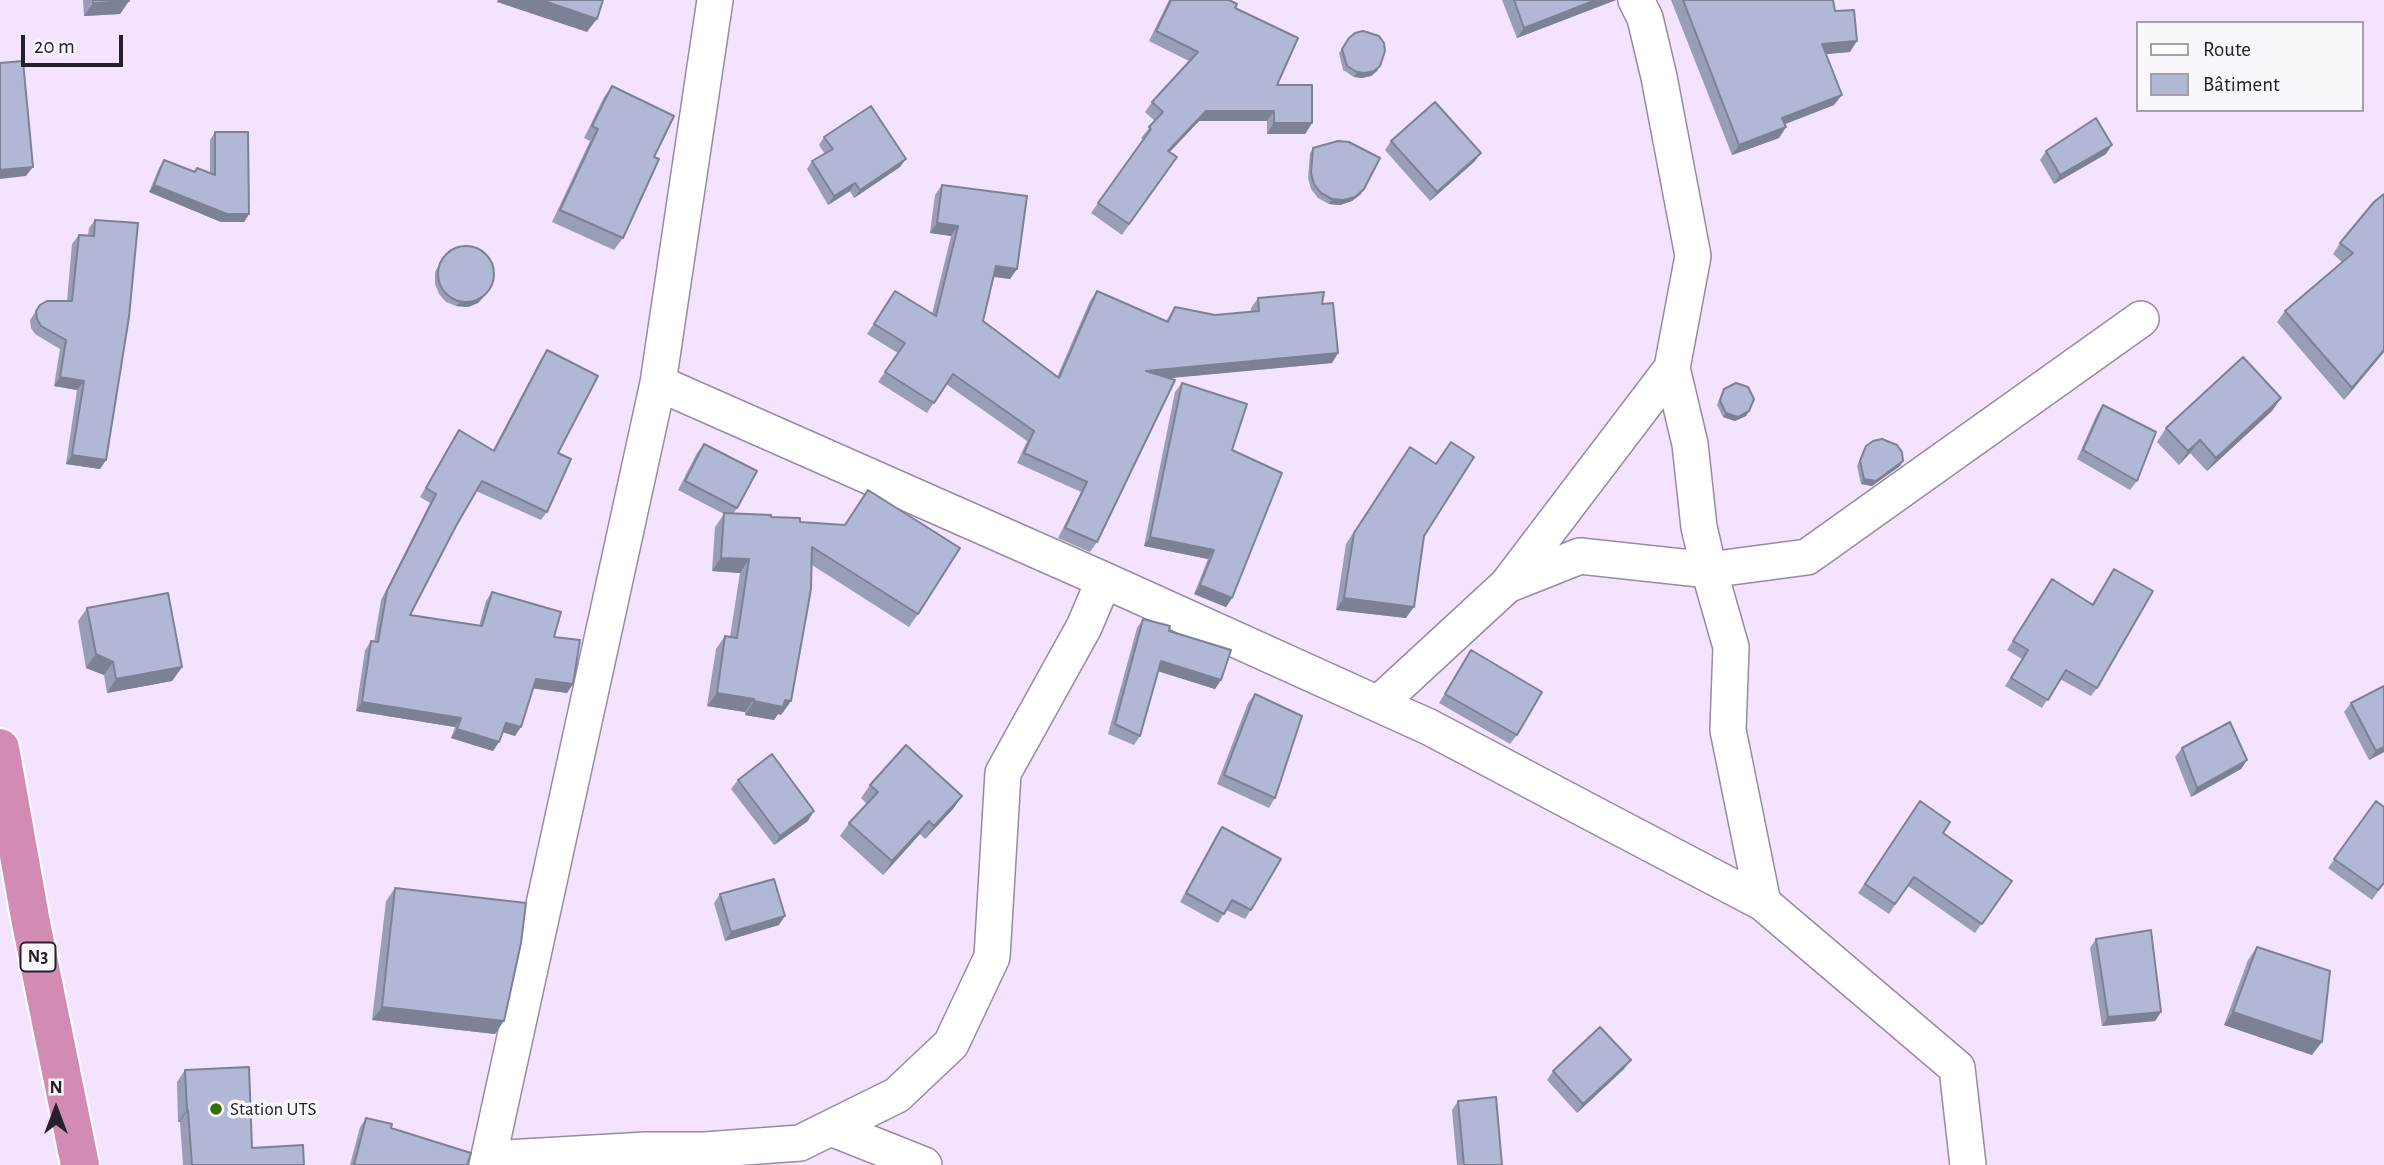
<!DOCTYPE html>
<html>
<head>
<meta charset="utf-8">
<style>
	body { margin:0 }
	#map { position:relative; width:2384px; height:1165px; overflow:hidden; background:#f3e3ff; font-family:"Alegreya Sans",sans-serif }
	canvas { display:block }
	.legend { position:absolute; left:2136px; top:21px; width:228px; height:91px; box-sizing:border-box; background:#f9f6fc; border:2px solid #a5a0a8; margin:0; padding:9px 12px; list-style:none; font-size:21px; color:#26202a }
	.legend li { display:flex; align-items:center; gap:14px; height:35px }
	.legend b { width:35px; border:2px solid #a5a0a8 }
	.north { position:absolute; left:21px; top:1074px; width:70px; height:70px; -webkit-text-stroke:5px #f9f6fc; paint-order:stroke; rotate:0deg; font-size:19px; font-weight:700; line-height:28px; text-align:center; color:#26202a }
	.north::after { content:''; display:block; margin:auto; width:24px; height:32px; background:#26202a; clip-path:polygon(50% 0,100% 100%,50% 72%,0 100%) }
	.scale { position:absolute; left:21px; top:35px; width:102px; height:32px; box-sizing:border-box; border:4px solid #26202a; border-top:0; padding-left:9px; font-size:21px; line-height:24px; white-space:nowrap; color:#26202a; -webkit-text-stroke:5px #f9f6fc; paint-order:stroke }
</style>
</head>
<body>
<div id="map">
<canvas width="2384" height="1165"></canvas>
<ul class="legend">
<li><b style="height:9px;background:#fff"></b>Route</li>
<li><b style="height:19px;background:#b1b8d5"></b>Bâtiment</li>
</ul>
<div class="north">N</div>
<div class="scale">20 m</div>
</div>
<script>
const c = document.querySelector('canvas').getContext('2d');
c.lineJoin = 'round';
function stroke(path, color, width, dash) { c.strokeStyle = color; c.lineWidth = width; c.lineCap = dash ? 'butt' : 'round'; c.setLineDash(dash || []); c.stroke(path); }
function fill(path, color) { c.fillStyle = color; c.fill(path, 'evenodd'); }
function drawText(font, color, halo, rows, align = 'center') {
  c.font = font + ' "Alegreya Sans",sans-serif'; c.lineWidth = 7; c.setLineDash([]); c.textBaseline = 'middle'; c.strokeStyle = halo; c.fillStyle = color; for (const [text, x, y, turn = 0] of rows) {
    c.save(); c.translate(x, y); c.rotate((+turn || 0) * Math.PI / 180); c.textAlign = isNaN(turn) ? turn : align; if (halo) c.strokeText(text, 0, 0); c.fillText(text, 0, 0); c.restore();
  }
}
const minor = new Path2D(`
	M1672 368 1690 444 1699 527 1709 570 1731 647 1728 730 1763 903
	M658 383 1104 580 1429 727 1607 821 1763 903 1957 1068 1968 1165
	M1507 585 1580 556 1709 570 1807 557 2141 319
	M1378 704 1507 585 1672 368 1693 256 1659 77 1645 18 1636 0
	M831 1128 924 1165
	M489 1159 646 1150H705L800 1143 897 1095 951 1044 992 957 1003 773 1084 627 1104 580
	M487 1165 658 383 715 0`);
const trunk = new Path2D(`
	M0 748 31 923 80 1165`);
stroke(minor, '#988aa3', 38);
stroke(trunk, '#fff', 42);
stroke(minor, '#fff', 35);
stroke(trunk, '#d28cb4', 38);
fill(new Path2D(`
	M83 0H129V1L120 14 84 16Z
	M1169 0H1229L1277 85 1312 123 1305 134H1267V121H1199L1170 152 1177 157 1122 235 1091 213 1143 139 1141 138 1155 121 1145 112 1152 102 1189 61 1149 41Z
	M1502 0H1616L1517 38Z
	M1671 0H1833L1835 11 1850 52 1826 54 1834 105 1785 124 1786 127 1779 138 1732 155Z
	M1349 38 1380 66 1377 71 1371 76 1362 78 1354 77 1343 70 1339 53Z
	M612 86 654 157 623 238 614 250 552 222 590 141 584 138 604 97Z
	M215 132 249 214 244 222H221L149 192 159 168 164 160 194 172 197 168 210 173V140Z
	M824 137 900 167 854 198 850 191 828 205 807 169 812 161 825 154 819 145Z
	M1391 141 1481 153 1474 162 1430 201 1385 150Z
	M1313 148 1361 194 1352 201 1340 205 1329 204 1318 198 1311 189 1308 178 1310 153Z
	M2046 151 2106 154 2054 184 2040 160Z
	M942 185 1017 269 1010 279 994 277 983 321 1057 377 1090 301 1097 291 1166 321 1175 307 1215 315 1251 312V308L1258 298 1322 304 1338 353 1332 363 1169 378 1097 542 1090 552 1058 538 1081 492 1017 463 1027 441 946 384 927 413 878 382 898 353 867 334 895 291 932 314 951 236 930 233 935 195Z
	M2384 194V352L2344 400 2277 322 2285 311 2342 262 2333 254 2340 243Z
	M95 220 106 460 100 469 66 464 77 390 54 386 60 349 35 334 31 328 30 320 40 305 67 301 72 244 79 235 88 236 89 228Z
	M443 258 489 291 478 303 468 307 456 306 446 302 439 294 435 284V272Z
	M547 350 558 453 547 512 541 520 476 491 456 526 410 615 479 626 486 601 492 592 554 637 573 684 567 693 533 688 515 736 503 732 499 742 493 751 451 738 455 727 356 711 365 650 371 641 374 642 381 600 430 503 420 497 453 439 459 430 493 450 541 359Z
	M1182 383 1232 450V598L1226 607 1194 594 1208 559 1144 546 1175 392Z
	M1724 389 1749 411 1746 416 1735 421 1723 417 1717 405 1721 394Z
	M2281 398 2272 411 2207 471 2190 453 2179 465 2157 442 2166 428Z
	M2103 405 2137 481 2130 490 2077 459 2097 414Z
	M704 444 737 508 733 514 771 517 800 522 844 525 868 490 918 614 909 627 812 565 791 701 781 715 778 714 774 720 745 715V712L707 706 716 649 725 636 730 637 740 573 712 571 715 527 724 514 678 490 697 453Z
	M1866 446 1903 461 1900 466 1872 486 1861 484 1857 466 1863 451Z
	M1402 458 1436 464 1424 536 1406 618 1336 610 1346 544Z
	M2114 569 2097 688 2091 696 2060 679 2042 708 2005 686 2022 659 2007 650 2046 588 2092 604Z
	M87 608 182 667 172 681 107 693 104 675 86 668 78 621Z
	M1143 619 1169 631 1221 680 1215 689 1158 671 1140 736 1134 745 1108 734 1137 628Z
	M1471 650 1517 735 1510 744 1439 703Z
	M2384 686V752L2369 760 2344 712 2351 703Z
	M1255 694 1275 798 1269 808 1217 784 1248 703Z
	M2182 748 2247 760 2241 769 2191 797 2175 757Z
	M738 780 808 821 774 845 731 789Z
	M870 785 962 796 953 809 925 839 920 834 883 875 840 836 849 823 867 804 861 798Z
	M1920 801 1943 833 2012 881 1975 933 1908 886 1889 914 1858 893Z
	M2376 801 2384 883 2372 900 2328 868Z
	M1222 827 1251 910 1245 919 1226 910 1218 923 1180 902 1216 836Z
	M395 888 495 1034 372 1020 386 901Z
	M720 894 779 925 725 941 714 903Z
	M2096 939 2161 1012 2155 1021 2102 1026 2090 948Z
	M2257 947 2312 1055 2224 1025 2248 960Z
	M1624 1069 1577 1113 1547 1080 1553 1071Z
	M185 1070 252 1148 304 1165H183L180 1122H178L177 1082Z
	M1458 1101 1501 1165H1457L1452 1110Z
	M366 1118 391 1128 467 1165H350L360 1127Z`), '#989eb7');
fill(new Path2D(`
	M498 0H541L597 19 587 32 497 2Z
	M1596 0H1616L1517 38 1524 28Z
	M129 1 120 14 84 16 93 3Z
	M1857 41 1850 52 1815 55 1822 44Z
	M1380 66 1377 71 1371 76 1362 78 1354 77 1357 72Z
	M1842 95 1834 105 1775 128 1782 118Z
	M1206 111H1274L1267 121H1199L1161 161 1168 151Z
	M1274 123H1312L1305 134H1267Z
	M1786 127 1779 138 1732 155 1739 145Z
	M2112 145 2106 154 2054 184 2060 175Z
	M1481 153 1474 162 1430 201 1437 192Z
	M906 159 900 167 854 198 860 190Z
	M33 167 26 176 0 179V170Z
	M855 183 850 191 828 205 834 196Z
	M154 185 249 214 244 222H221L149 192Z
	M1364 189 1361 194 1352 201 1340 205 1329 204 1332 199Z
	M937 223 958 226 951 236 930 233Z
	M996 266 1017 269 1010 279 989 276Z
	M489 291 478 303 468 307 456 306 460 302Z
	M2384 350V352L2344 400 2352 388Z
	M1338 353 1332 363 1139 381 1146 371Z
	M60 377 84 381 77 390 54 386Z
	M2281 398 2272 411 2207 471 2216 458Z
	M1749 411 1746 416 1735 421 1723 417 1726 413Z
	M2200 440 2190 453 2179 465 2188 451Z
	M72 455 106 460 100 469 66 464Z
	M1903 461 1900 466 1872 486 1861 484 1864 479Z
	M1150 537 1214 550 1208 559 1144 546Z
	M721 558 749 559 740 573 712 571Z
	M1200 585 1232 598 1226 607 1194 594Z
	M1344 598 1414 607 1406 618 1336 610Z
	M96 654 113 662 104 675 86 668Z
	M1161 661 1221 680 1215 689 1154 670Z
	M182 667 172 681 107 693 116 679Z
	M536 679 573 684 567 693 530 688Z
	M717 693 754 699 745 712 707 706Z
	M785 700 791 701 781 715 778 714 774 720 745 715 754 701Z
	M362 702 461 718 455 727 356 711Z
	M506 723 521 727 515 736 499 731Z
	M457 729 499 742 493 751 451 738Z
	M2384 747V752L2369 760 2376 751Z
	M2247 760 2241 769 2191 797 2197 788Z
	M962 796 953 809 925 839 934 826Z
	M814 811 808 821 774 845 780 836Z
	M929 821 920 834 883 875 892 861Z
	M785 916 779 925 725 941 731 932Z
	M382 1007 504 1021 495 1034 372 1020Z
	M2161 1012 2155 1021 2102 1026 2108 1017Z
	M2233 1012 2322 1042 2312 1055 2224 1025Z
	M1631 1060 1624 1069 1577 1113 1583 1104Z
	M187 1110H188L180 1122H178Z`), '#7c8195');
const building = new Path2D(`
	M93 0H129V1L93 3Z
	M541 0H603L597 19Z
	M1171 0H1229L1237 4 1235 8 1298 38 1277 85H1312V123H1274V111H1206L1168 151 1177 157 1129 224 1098 203 1151 129 1149 127 1163 112 1152 102 1198 52 1156 31Z
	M1514 0H1596L1524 28Z
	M1683 0H1833L1835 11 1854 10 1857 41 1822 44 1842 95 1782 118 1786 127 1739 145Z
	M1363 31 1379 36 1384 43 1385 51 1380 66 1374 71 1365 73 1357 72 1347 66 1342 49 1349 38 1355 33Z
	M23 61 33 167 0 170V63Z
	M612 86 674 116 654 157 659 159 623 238 560 210 598 129 592 126Z
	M1435 102 1481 153 1437 192 1391 141Z
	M871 106 906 159 860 190 855 183 834 196 812 161 833 149 824 137Z
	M2096 118 2112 145 2060 175 2046 151Z
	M215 132H248L249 214H227L154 185 164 160 195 172 197 168 215 175Z
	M1338 141 1349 142 1380 158 1364 189 1355 197 1344 200 1332 199 1321 193 1314 184 1311 173 1313 148Z
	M942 185 1027 196 1017 269 996 266 983 321 1059 378 1097 291 1168 322 1175 307 1215 315 1259 311 1258 298 1324 292 1322 304 1333 303 1338 353 1146 371 1175 380 1097 542 1065 528 1087 482 1024 453 1034 431 953 374 934 403 885 372 905 343 874 324 895 291 936 316 958 226 937 223Z
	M2384 194V350L2352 388 2285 311 2353 253 2340 243 2374 202Z
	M95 220 138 223 129 317 106 460 72 455 84 381 60 377 66 340 41 326 37 319 36 311 40 305 47 301H72L79 235 94 236Z
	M438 274a28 28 0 1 1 56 0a28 28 0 1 1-56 0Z
	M547 350 598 376 558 453 571 459 547 512 482 481 456 526 410 615 482 626 492 592 561 612 554 637 580 640 573 684 536 679 521 727 506 723 499 742 457 729 461 718 362 702 371 641 378 642 387 591 436 494 426 488 459 430 494 451Z
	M2243 357 2281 398 2216 458 2200 440 2188 451 2166 428Z
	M1182 383 1247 404 1232 450 1282 473 1232 598 1200 585 1214 550 1150 537Z
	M1736 383 1748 387 1754 399 1749 411 1738 417 1726 413 1720 401 1724 389Z
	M2103 405 2156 432 2137 481 2083 450Z
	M1882 439 1897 445 1902 452 1903 461 1876 481 1864 479 1860 461 1866 446 1873 441Z
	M1451 442 1474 457 1424 536 1414 607 1344 598 1354 533 1410 447 1436 464Z
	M704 444 757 471 737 508 685 481Z
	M868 490 960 548 918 614 812 547 811 589 791 701 785 700 783 707 754 701V699L717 693 725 636 737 638 749 559 721 558 724 513 771 515V517L800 518V522L845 525Z
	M2114 569 2153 591 2097 688 2066 670 2048 700 2011 678 2028 650 2013 641 2052 579 2093 605Z
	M168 593 182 667 116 679 113 662 96 654 87 608Z
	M1143 619 1170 626 1169 631 1231 650 1221 680 1161 661 1140 736 1115 724Z
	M1471 650 1542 692 1517 735 1445 694Z
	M2384 686V747L2376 751 2351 703Z
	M1255 694 1302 716 1275 798 1224 775Z
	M2230 722 2247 760 2197 788 2182 748Z
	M906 745 962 796 934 826 929 821 892 861 849 823 878 792 870 785Z
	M772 754 814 811 780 836 738 780Z
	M1920 801 1950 822 1943 833 2012 881 1982 924 1914 877 1895 904 1865 884Z
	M2376 801 2384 807V883L2378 890 2334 859Z
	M1222 827 1281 859 1251 910 1232 900 1224 914 1186 893Z
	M774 879 785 916 731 932 720 894Z
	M395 888 526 903 521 943 504 1021 382 1007Z
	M2151 930 2161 1012 2108 1017 2096 939Z
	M2257 947 2330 971 2322 1042 2233 1012Z
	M1600 1027 1631 1060 1583 1104 1553 1071Z
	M249 1067 252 1148 303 1145 304 1165H192L188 1110H187L185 1070Z
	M1496 1097 1502 1165H1464L1458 1101Z
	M366 1118 392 1124 391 1128 471 1153 467 1165H354Z`);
fill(building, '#b1b8d5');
stroke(building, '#7c8195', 2);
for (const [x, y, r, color] of [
	[216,1109,7,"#326e00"]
]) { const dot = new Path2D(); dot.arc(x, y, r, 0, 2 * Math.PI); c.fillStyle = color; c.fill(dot); stroke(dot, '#f9f6fc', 2.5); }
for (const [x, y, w] of [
	[38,957,35]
]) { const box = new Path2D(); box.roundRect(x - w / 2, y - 14.5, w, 29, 5); c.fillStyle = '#f9f6fc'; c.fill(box); stroke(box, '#26202a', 2); }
drawText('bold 18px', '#26202a', null, [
	["N3",38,957]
]);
drawText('19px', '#26202a', '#f9f6fc', [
	["Station UTS",230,1109]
], 'left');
</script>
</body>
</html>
